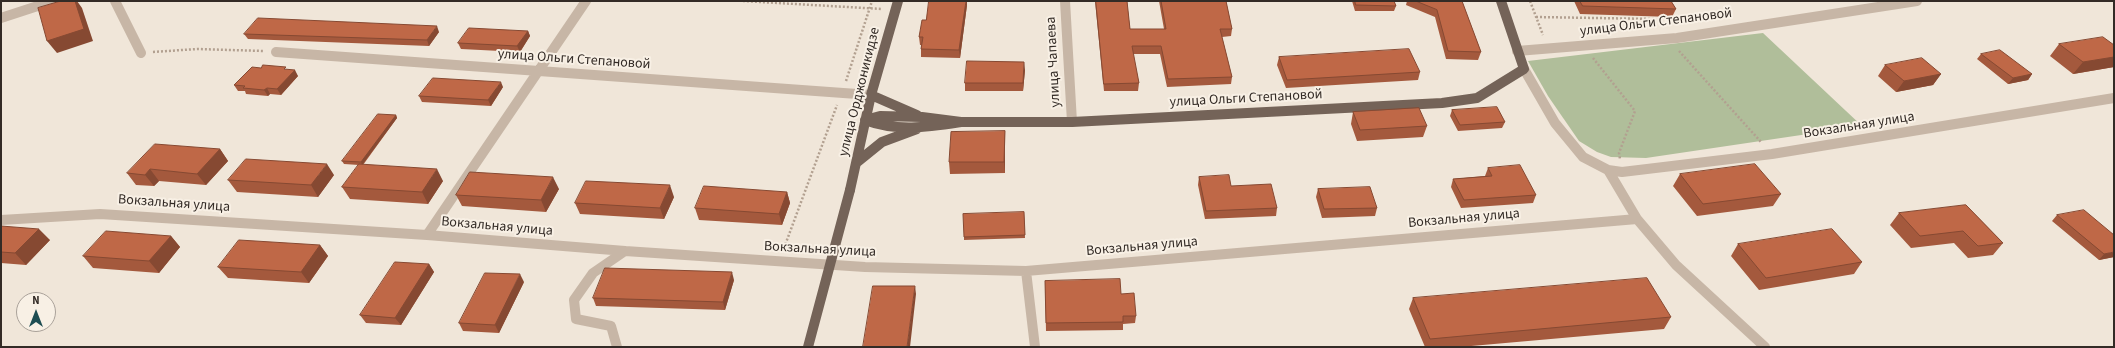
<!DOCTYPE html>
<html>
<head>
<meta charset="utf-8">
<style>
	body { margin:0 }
	#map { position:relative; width:2115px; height:348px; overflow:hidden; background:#f0e6d9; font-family:"Source Sans 3",sans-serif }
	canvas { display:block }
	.frame { position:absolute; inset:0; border:2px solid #332b26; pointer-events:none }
	.north { position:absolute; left:16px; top:292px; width:40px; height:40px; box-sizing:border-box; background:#f8f0e5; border:1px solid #a9a199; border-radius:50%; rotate:0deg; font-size:11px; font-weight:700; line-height:16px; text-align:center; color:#332b26 }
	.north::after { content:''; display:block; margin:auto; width:14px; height:18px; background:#1e4d52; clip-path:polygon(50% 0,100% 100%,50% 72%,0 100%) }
</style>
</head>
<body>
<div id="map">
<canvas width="2115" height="348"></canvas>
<div class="frame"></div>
<div class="north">N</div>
</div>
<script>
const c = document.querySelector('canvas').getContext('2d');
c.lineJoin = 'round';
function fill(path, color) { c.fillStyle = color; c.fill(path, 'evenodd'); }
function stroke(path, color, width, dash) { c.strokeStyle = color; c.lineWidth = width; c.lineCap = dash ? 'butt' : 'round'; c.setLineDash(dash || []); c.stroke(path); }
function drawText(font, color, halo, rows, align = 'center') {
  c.font = font + ' "Source Sans 3",sans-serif'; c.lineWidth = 4; c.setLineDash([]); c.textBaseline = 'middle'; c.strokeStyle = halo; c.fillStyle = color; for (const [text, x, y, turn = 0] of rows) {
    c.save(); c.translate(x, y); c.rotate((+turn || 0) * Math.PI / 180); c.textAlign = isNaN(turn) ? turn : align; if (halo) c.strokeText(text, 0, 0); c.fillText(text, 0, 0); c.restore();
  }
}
fill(new Path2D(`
	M1763 33 1862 126 1646 158 1611 157 1597 152 1579 141 1548 96 1528 61Z`), '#b0be9a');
stroke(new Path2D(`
	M743 1 882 9
	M1530 1 1543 35
	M1536 17 1655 19
	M1679 51 1761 142
	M153 52 197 49 264 51
	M1593 58 1635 111 1619 153 1620 159
	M846 81 872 1
	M784 248 837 105`), '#b2a090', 2.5, [2, 2]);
stroke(new Path2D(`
	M115 1 141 53
	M1065 1 1072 122
	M1 18 53 1
	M1517 51 1677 38 1917 1
	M276 52 871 95
	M1524 69 1555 123 1583 157 1608 170 1637 219 1676 265 1765 347
	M1608 170 1622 172 1772 154 2114 98
	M1 220 100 214 427 235 625 251 865 267 1026 271 1637 219
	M427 235 586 1
	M1026 271 1035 347
	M617 347 611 326 576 319 574 300 593 273 625 251`), '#c7b6a6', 10);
stroke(new Path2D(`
	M871 95 917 115
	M880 116 922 117 961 122C928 127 897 132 865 120Z
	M961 122H1072L1442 103 1477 98 1524 69 1501 1
	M856 163 882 142 917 129
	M850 190 871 95 898 1`), '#746358', 10);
stroke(new Path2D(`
	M808 347 850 190`), '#746358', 10);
fill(new Path2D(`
	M1095 1H1127L1130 29H1164L1159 1H1226L1232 29 1231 36 1222 37 1232 77 1231 84 1167 87 1160 54H1133L1139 83 1138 91H1104Z
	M1352 1H1394L1396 6 1394 11H1355Z
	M1407 1H1462L1481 52 1478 60 1446 59 1435 17 1406 5Z
	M1574 1H1671L1676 9 1672 17 1580 14Z
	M967 5 960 58 921 57V45H920L919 37 926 20Z
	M528 31 530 36 520 52 461 49 458 43Z
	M439 32 429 46 248 39 244 34Z
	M2059 44 2114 45V67L2073 74 2050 56Z
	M1981 54 2032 74 2028 80 2008 84 1977 59Z
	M1279 57 1420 72 1418 80 1286 88 1277 65Z
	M1885 65 1941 74 1933 85 1896 92 1878 76Z
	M288 70 298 76 281 95 270 94 268 96 246 94 245 91H238L234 85Z
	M1025 70 1023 91H965V83Z
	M503 87 491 106 422 102 419 96Z
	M1452 110 1505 122 1502 128 1458 131 1450 116Z
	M1353 112 1427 126 1423 137 1357 141 1351 124Z
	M396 115 397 118 363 165 443 181 428 204 350 199 342 187 359 165 344 164 342 161Z
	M1005 131V173L950 174 949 162Z
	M220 149 228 161 206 185 159 181 154 186 136 185 127 173Z
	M1488 168 1536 195 1533 203 1461 208 1451 187 1453 179 1485 176Z
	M1680 174 1781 194 1773 206 1697 216 1673 186Z
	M334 175 318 197 237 192 228 180Z
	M1199 177 1277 208 1276 216 1205 219 1198 185Z
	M559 189 546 212 462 206 456 195Z
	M1318 189 1377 208 1375 216 1322 218 1316 197Z
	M787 192 790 203 782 225 699 220 695 208Z
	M674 197 664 219 580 214 575 203Z
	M1966 205 2003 243 1993 255 1968 258 1954 243 1911 248 1890 225 1899 213Z
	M1024 212 1025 238 964 240V237Z
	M2057 215 2114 257 2099 260 2052 221Z
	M1 226 50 240 26 265 1 263Z
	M171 236 180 247 159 273 93 268 83 256Z
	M1738 244 1862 262 1854 274 1759 290 1731 256Z
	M320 245 328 256 309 283 228 278 218 267Z
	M429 264 434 272 401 325 366 323 360 315Z
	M734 280 725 310 596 306 593 298Z
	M1045 281 1121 294 1136 316 1135 323 1123 324V330L1046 331Z
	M524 282 499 333 463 331 459 323Z
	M1413 298 1671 317 1664 329 1460 347H1425L1409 309Z`), '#a4593d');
fill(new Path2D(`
	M75 1H77L82 8 93 41 57 53 47 41Z
	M966 1H967V5L960 58 959 50Z
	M437 26 439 32 429 46 427 40Z
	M528 31 530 36 520 52 517 46Z
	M2114 57V67L2073 74 2083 62Z
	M1024 62 1025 70 1023 91V83Z
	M295 70 298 76 281 95 277 89Z
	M1941 74 1933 85 1896 92 1904 81Z
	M2032 74 2028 80 2008 84 2013 78Z
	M501 82 503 87 491 106 488 100Z
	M267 88 270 94 268 96 264 90Z
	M396 115 397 118 362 165 361 162Z
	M1005 131V173L1004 162Z
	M220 149 228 161 206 185 197 174Z
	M327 164 334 175 318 197 311 185Z
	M150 169 159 181 154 186 145 175Z
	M437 169 443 181 428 204 422 192Z
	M553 177 559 189 546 212 541 200Z
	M670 185 674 197 664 219 660 208Z
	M787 192 790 203 782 225 779 214Z
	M39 229 50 240 26 265 15 253Z
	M171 236 180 247 159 273 149 261Z
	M320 245 328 256 309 283 301 272Z
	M2114 252V257L2099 260 2104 254Z
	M429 264 434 272 401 325 395 318Z
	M732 272 734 280 725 310 723 302Z
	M520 274 524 282 499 333 495 325Z
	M915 286 916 294 910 347H907Z`), '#864932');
const building = new Path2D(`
	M61 1H75L84 29 47 41 38 8Z
	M929 1H966L959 50 921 49 923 37H919L922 20H926Z
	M1096 1H1127L1130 29H1166L1161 1H1226L1232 29H1220L1232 77 1168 79 1161 46H1132L1139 83 1104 84Z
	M1355 1H1394L1396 6 1356 5Z
	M1416 1H1462L1481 52 1448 51 1437 10Z
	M1580 1H1671L1676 9 1583 6Z
	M258 18 437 26 427 40 244 34Z
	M469 28 528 31 517 46 458 43Z
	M2103 37 2114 45V57L2083 62 2059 44Z
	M1409 49 1420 72 1287 80 1279 57Z
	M2000 50 2032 74 2013 78 1981 54Z
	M1922 58 1941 74 1904 81 1885 65Z
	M967 61 1024 62 1023 83H965Z
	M263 65 286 67 284 69 295 70 277 89 267 88 264 90 243 88 245 86 234 85 252 67 261 68Z
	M433 78 501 82 488 100 419 96Z
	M1497 107 1505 122 1460 125 1452 110Z
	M1419 108 1427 126 1360 130 1353 112Z
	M378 114 396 115 361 162 342 161Z
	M1005 131 1004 162H949L951 132Z
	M155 144 220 149 197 174 150 169 145 175 127 173Z
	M246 159 327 164 311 185 228 180Z
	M359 164 437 169 422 192 342 187Z
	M1755 164 1781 194 1703 204 1680 174Z
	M1520 165 1536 195 1464 200 1453 179 1492 176 1488 168Z
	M470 172 553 177 541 200 456 195Z
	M1229 175 1231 186 1271 184 1277 208 1206 211 1199 177Z
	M586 181 670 185 660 208 575 203Z
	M704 186 787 192 779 214 695 208Z
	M1370 187 1377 208 1324 209 1318 189Z
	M1966 205 2003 243 1978 246 1963 231 1920 236 1899 213Z
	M2084 210 2114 235V252L2104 254 2057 215Z
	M1024 212 1025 235 964 237 963 214Z
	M1 226 39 229 15 253 1 252Z
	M1832 229 1862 262 1766 278 1738 244Z
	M106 231 171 236 149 261 83 256Z
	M239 240 320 245 301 272 218 267Z
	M395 262 429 264 395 318 360 315Z
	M605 268 732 272 723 302 593 298Z
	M485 273 520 274 495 325 459 323Z
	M1647 278 1671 317 1430 339 1413 298Z
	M1120 279 1121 294 1134 293 1136 316H1123V322L1046 323 1045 281Z
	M873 286H915L907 347H863Z`);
fill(building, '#bf6847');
stroke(building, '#864932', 1);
drawText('14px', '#332b26', '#f8f0e5', [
	["улица Ольги Степановой",1656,23,-7],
	["улица Ольги Степановой",574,60,4],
	["улица Чапаева",1054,62,-93],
	["улица Орджоникидзе",860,92,-76],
	["улица Ольги Степановой",1246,99,-3],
	["Вокзальная улица",1859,126,-9],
	["Вокзальная улица",174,204,4],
	["Вокзальная улица",1464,219,-5],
	["Вокзальная улица",497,227,5],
	["Вокзальная улица",1142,247,-5],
	["Вокзальная улица",820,250,3]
]);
</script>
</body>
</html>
